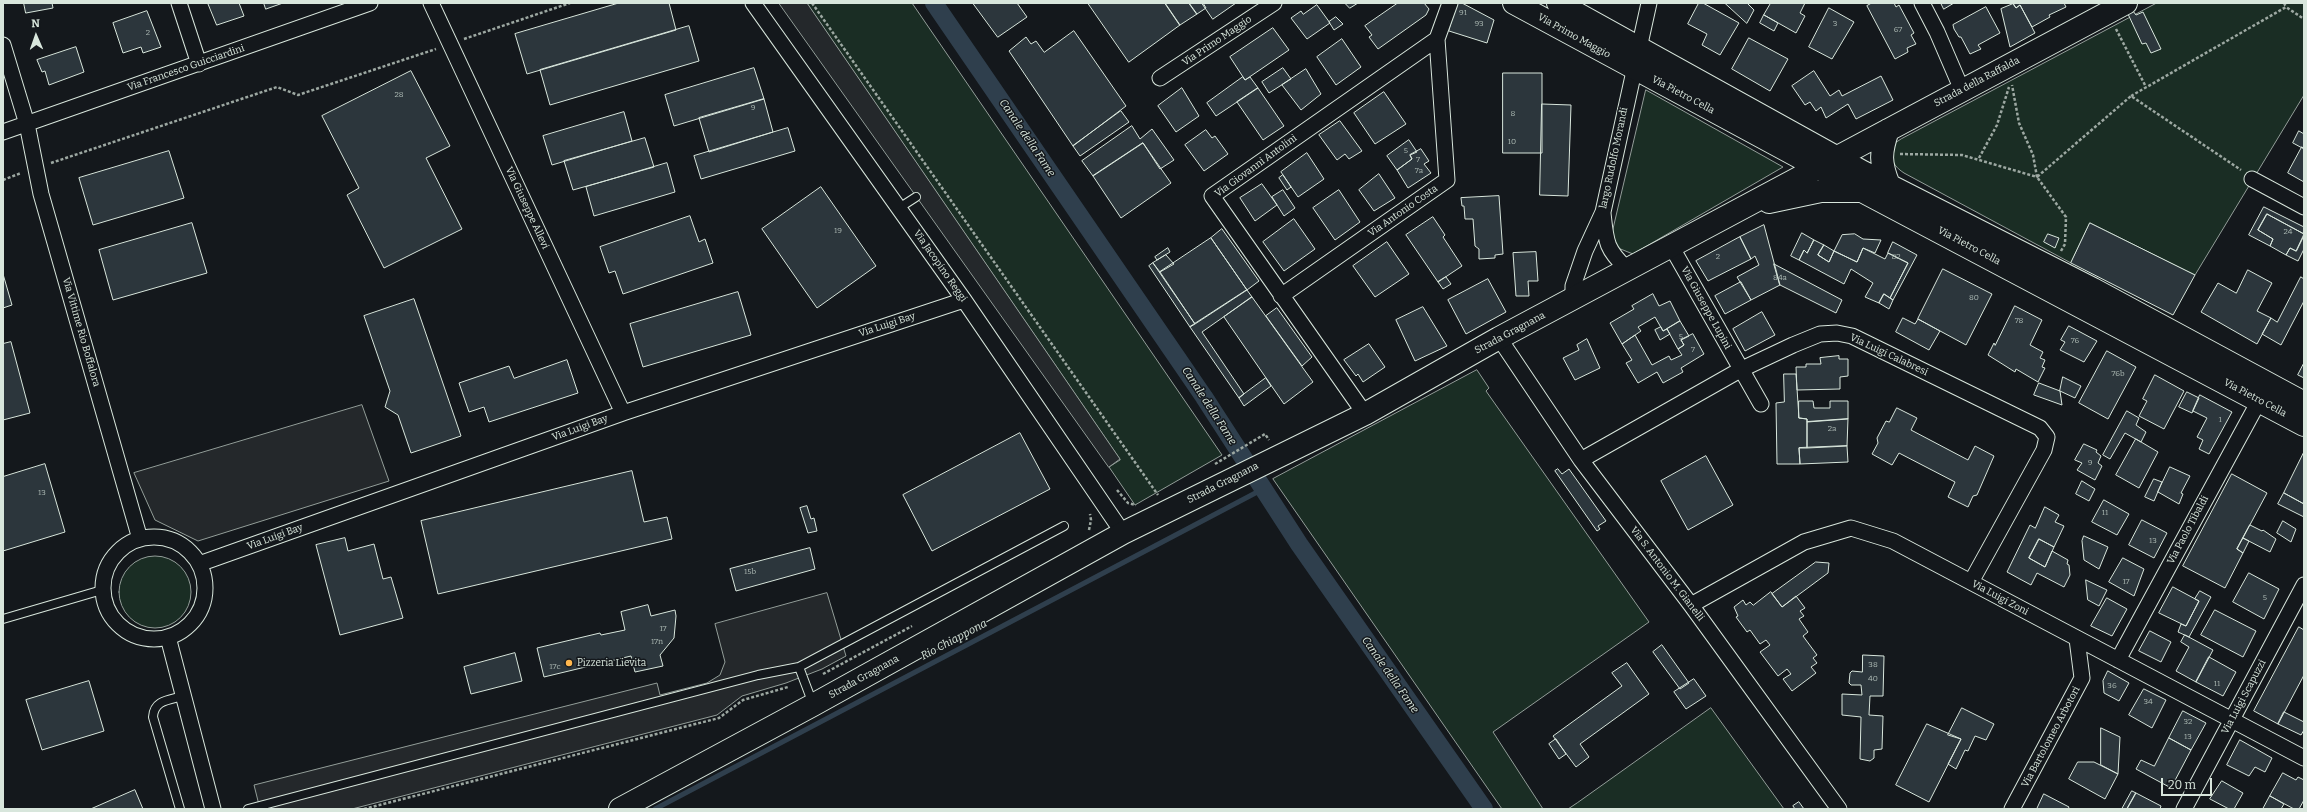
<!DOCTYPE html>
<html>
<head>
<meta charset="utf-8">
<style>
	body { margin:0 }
	#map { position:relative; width:2307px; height:812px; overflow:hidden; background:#14181c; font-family:Bitter,serif }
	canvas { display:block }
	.frame { position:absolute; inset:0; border:4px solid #d8e6dc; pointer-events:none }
	.north { position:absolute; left:16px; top:16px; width:40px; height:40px; -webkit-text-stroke:3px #14181c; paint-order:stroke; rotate:358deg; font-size:11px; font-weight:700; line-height:16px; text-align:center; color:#d8e6dc }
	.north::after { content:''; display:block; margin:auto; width:14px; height:18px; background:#d8e6dc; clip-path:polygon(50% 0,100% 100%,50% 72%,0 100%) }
	.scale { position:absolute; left:2161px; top:778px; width:51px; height:18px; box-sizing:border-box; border:2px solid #d8e6dc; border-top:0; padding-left:5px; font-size:12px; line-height:14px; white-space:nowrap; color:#d8e6dc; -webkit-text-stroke:3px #14181c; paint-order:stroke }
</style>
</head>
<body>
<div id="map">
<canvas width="2307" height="812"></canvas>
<div class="frame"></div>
<div class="north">N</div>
<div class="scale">20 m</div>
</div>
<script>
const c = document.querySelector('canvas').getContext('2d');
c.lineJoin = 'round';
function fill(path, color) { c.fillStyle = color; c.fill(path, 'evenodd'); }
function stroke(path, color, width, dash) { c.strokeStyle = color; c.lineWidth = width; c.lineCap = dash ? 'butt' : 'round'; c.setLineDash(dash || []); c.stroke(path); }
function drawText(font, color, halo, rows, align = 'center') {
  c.font = font + ' Bitter,serif'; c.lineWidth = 3; c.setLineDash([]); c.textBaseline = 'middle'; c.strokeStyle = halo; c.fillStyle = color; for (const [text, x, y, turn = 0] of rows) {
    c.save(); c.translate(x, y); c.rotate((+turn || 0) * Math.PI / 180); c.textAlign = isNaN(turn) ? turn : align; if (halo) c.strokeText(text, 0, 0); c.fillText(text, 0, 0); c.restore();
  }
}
const green = new Path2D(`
	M807 3H912L1222 455 1135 505 1109 467 1120 460Z
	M2157 3H2304V95L2195 275 2090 223 2071 263 1904 173C1892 165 1891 159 1892 145L1901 139Z
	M1646 90 1783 167 1633 254 1618 248 1612 234Z
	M1477 370 1489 388 1486 391 1649 622 1493 732 1543 809H1502L1273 479Z
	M119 592a36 36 0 1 1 72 0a36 36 0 1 1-72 0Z
	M1711 708 1784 809H1568L1577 803Z`);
fill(green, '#1a2d24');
stroke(green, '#939e99', 1);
const parking = new Path2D(`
	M779 3H807L1120 459 1109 467Z
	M362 405 389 481 198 541 155 520 134 473Z
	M827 593 846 656 822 669 786 683 742 696 717 715 352 809H260L254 785 657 683 660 695 707 683 720 675 725 662 715 624Z`);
fill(parking, '#24282b');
stroke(parking, '#939e99', 1);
stroke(new Path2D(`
	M655 809 1263 489`), '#2f3f4d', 5);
stroke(new Path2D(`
	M934 3 1204 397 1299 544 1484 809`), '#2f3f4d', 18);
const building = new Path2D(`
	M24 3H52L53 8 26 13Z
	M208 3H239L244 16 217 25Z
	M264 3H283L266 9Z
	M619 3H669L676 30 527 74 515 34Z
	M973 3H1017L1027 17 998 37Z
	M1088 3H1165L1180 25 1129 62Z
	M1165 3H1189L1197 14 1180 25Z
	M1189 3H1203L1206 8 1197 14Z
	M1202 3H1236L1213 19Z
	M1345 3H1358L1350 8Z
	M1398 3H1424L1429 9 1426 15 1378 49 1369 37 1372 35 1365 26Z
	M1457 3H1462L1494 20 1487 43 1449 31Z
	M1699 3H1703L1739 23 1720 55 1702 45 1707 34 1688 24Z
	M1725 3H1747L1754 10 1747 23Z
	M1771 3H1805L1800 13 1805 16 1796 33 1764 15Z
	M1872 3H1894L1896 7 1899 5 1914 33 1911 35 1916 44 1907 48 1908 52 1895 59 1867 6Z
	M1941 3H1954L1944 9Z
	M2064 3 2066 7 2049 15 2050 17 2032 27 2020 5 2016 8 2013 3Z
	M2013 4 2016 8 2020 5 2035 33 2010 47 2001 9Z
	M1317 5 1330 23 1307 39 1291 18 1301 11 1303 14Z
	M1986 7 2000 33 1978 45 1981 49 1970 54 1961 37H1959L1954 29 1953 25Z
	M1829 8 1854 22 1832 59 1809 47Z
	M147 11 161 47 143 53 141 47 123 53 113 23Z
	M2133 11 2136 15 2143 12 2161 49 2151 53 2146 43 2142 44 2128 14Z
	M1764 15 1778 23 1774 31 1760 23Z
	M1336 17 1343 24 1334 30 1329 22Z
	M689 26 699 61 550 105 540 70Z
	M1273 28 1289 50 1245 80 1230 57Z
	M1074 31 1126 106 1073 146 1009 51 1026 37 1031 44 1036 41 1044 52Z
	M1749 38 1788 59 1770 91 1732 69Z
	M1342 39 1361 67 1336 85 1317 57Z
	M76 47 84 72 49 85 45 71 42 72 37 60Z
	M754 68 764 99 674 126 665 95Z
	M1283 68 1291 79 1269 93 1262 82Z
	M1306 69 1321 94 1301 110 1282 85Z
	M411 71 450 146 426 158 462 229 384 268 347 195 359 188 322 116Z
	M1814 71 1830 96 1839 90 1842 96 1881 76 1893 100 1856 119 1848 104 1826 118 1821 107 1816 111 1810 102 1805 105 1792 86Z
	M1503 73H1542V153H1503Z
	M1243 77 1245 80 1250 77 1258 88 1216 116 1207 103Z
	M1182 88 1199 116 1176 132 1158 106Z
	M1258 88 1284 126 1263 140 1237 102Z
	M1384 92 1406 124 1375 144 1354 113Z
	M764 99 773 132 709 152 699 118Z
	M1542 104 1571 105 1568 196 1540 195Z
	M1121 111 1129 122 1080 156 1073 146Z
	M624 112 632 141 552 165 543 136Z
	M1340 121 1362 151 1349 159 1345 154 1337 160 1319 135Z
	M1132 126 1140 139 1152 129 1174 160 1160 169 1143 143 1093 176 1082 161Z
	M788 128 795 151 701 179 694 156Z
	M1206 130 1212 138 1215 136 1228 154 1204 171 1185 145Z
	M2299 131 2304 134V149L2293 143Z
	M645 138 654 167 573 190 564 161Z
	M1409 140 1417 152 1410 155 1412 159 1397 170 1387 156Z
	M1143 143 1171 183 1121 218 1093 176Z
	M2302 147 2304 149V182L2288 173Z
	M1421 149 1429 161 1424 164 1431 173 1408 188 1397 170 1412 159 1410 155Z
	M169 151 184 198 93 225 79 178Z
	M1307 153 1324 179 1298 197 1281 172Z
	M667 163 675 192 594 216 586 187Z
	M1379 174 1395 198 1374 211 1359 190Z
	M1283 175 1291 187 1287 190 1279 178Z
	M1262 184 1277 205 1255 221 1240 198Z
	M821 187 876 266 817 308 762 229Z
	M1283 190 1295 208 1284 216 1272 197Z
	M1339 190 1360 222 1335 240 1313 208Z
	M1499 196 1503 254 1495 255V258L1479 259V249L1475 246 1473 219H1465L1464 206H1462L1461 198Z
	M2264 207 2304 227V234L2267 214 2258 230 2273 239 2270 246 2249 235Z
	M2267 214 2304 234 2296 251 2290 248 2286 255 2270 246 2273 239 2258 230Z
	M690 216 699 242 705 239 713 263 623 294 615 271 609 273 600 247Z
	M1433 217 1445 235 1443 237 1462 266 1438 282 1406 235Z
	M1294 219 1315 249 1284 271 1263 242Z
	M192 223 207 273 113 300 99 250Z
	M2090 223 2195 275 2173 315 2071 263Z
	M1764 225 1780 285 1751 300 1737 277 1759 265 1755 256 1751 259 1740 237Z
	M1222 229 1259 281 1247 290 1211 238Z
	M1802 233 1814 240 1807 253 1804 250 1799 260 1791 256Z
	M1855 234 1863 239 1881 240 1875 253 1863 248 1857 262 1834 251 1842 235Z
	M2048 234 2059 238 2055 248 2044 242Z
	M2304 236V249L2298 261 2286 255 2290 248 2296 251Z
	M1740 237 1751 259 1708 281 1696 261Z
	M1211 238 1247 290 1195 324 1160 272Z
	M1814 240 1824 245 1818 255 1829 262 1834 251 1857 262 1863 248 1885 259 1888 253 1908 263 1890 298 1884 294 1879 303 1865 297 1873 283 1851 269 1844 284 1799 260 1804 250 1807 253Z
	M1387 242 1409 274 1375 297 1353 266Z
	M1893 242 1917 255 1893 300 1890 298 1908 263 1888 253Z
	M1824 245 1834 251 1829 262 1818 255Z
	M1168 248 1170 252 1157 260 1155 257Z
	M1536 252 1538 281H1528L1529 296H1516L1513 253Z
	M1166 255 1174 264 1160 272 1153 263Z
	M1153 263 1195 324 1190 327 1149 266Z
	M1774 264 1842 300 1836 313 1780 285Z
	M1943 269 1992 294 1966 345 1918 319Z
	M2248 270 2272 283 2257 311 2271 318 2257 344 2201 312 2218 283 2236 293Z
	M3 274 12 305 3 308Z
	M1446 277 1451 284 1443 289 1438 282Z
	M2301 277 2304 279V301L2281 345 2262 334 2271 318 2277 322Z
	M1488 279 1506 312 1466 334 1448 300Z
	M1741 282 1751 300 1725 314 1715 296Z
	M1247 290 1252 297 1202 332 1244 394 1239 398 1190 327Z
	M738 292 751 335 643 367 630 324Z
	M1653 294 1659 306 1670 301 1680 321 1663 331 1655 317 1638 327 1641 331 1622 344 1610 323 1634 309 1632 306Z
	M1884 294 1893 300 1889 309 1879 303Z
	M1252 297 1313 382 1284 404 1224 317Z
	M414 299 461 436 411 453 398 415 385 407 390 391 364 316Z
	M2015 306 2042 320 2030 345 2043 352 2040 358 2045 360 2042 367 2045 368 2038 382 2016 369 2015 372 1988 355 1994 343 1995 345Z
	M1423 307 1447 346 1415 361 1396 320Z
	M1277 308 1312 357 1302 366 1266 316Z
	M1762 312 1775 335 1745 351 1733 329Z
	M1903 318 1915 324 1918 319 1940 331 1929 350 1896 332Z
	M1680 321 1689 336 1681 340 1684 345 1678 349 1667 329Z
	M2069 326 2097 341 2084 362 2060 350 2065 342 2061 340Z
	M1661 327 1663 331 1667 329 1670 334 1660 340 1655 330Z
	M1693 334 1704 354 1681 368 1683 372 1663 383 1657 372 1638 383 1626 363 1632 360 1622 344 1635 335 1652 365 1669 356 1671 360 1682 355 1678 349 1684 345 1681 340Z
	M1587 339 1600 368 1575 380 1563 358 1579 350 1577 345Z
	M11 342 30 413 3 420V344Z
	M1369 344 1385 367 1363 382 1358 374 1356 376 1344 360Z
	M2107 351 2136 367 2108 419 2079 403Z
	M1839 356V359H1848V376L1840 377V389L1797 390 1796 367H1806V364H1821L1820 358Z
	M567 360 578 393 489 422 484 407 469 412 459 383 509 366 514 378Z
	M2304 363V378L2298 375Z
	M1784 374H1796L1799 418 1807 419V448H1799L1800 464H1777L1776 403 1784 402Z
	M2155 375 2184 391 2164 429 2139 416 2147 401 2143 399Z
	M2063 377 2081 386 2075 398 2060 391Z
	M1266 378 1271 386 1244 406 1239 398Z
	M2039 383 2060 391 2062 405 2034 395Z
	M2187 392 2199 398 2192 413 2179 407Z
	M2200 395 2232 412 2209 454 2199 449 2203 440 2197 437 2207 418 2193 411Z
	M1799 401H1813L1814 408H1830V401H1848V419L1807 422V419L1799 418Z
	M1897 408 1917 418 1911 430 1968 460 1975 446 1994 456 1977 495 1973 496 1968 507 1948 497 1955 482 1899 453 1892 465 1872 454 1878 443 1877 438 1886 421 1889 422Z
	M2127 411 2139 418 2136 425 2146 432 2141 442 2125 433 2110 459 2103 455Z
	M1848 419 1847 446 1807 448V422Z
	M1020 433 1050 489 932 551 903 495Z
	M2136 439 2158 452 2139 488 2116 475Z
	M2084 444 2097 450 2096 452 2101 456 2098 463 2102 466 2095 480 2077 470 2082 463 2075 460Z
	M1847 446 1848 462 1800 464 1799 448Z
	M2304 452V504L2284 493Z
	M1706 456 1733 505 1688 530 1661 481Z
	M45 464 65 532 3 551V477Z
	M2170 467 2190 476 2181 493 2183 494 2179 504 2158 492Z
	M1558 469 1562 474 1569 469 1606 521 1598 526 1600 529 1597 531 1555 471Z
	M632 471 644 522 667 517 672 539 438 594 421 521Z
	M2232 474 2267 493 2237 549 2243 553 2225 588 2183 566Z
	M2154 479 2162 482 2154 501 2145 497Z
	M2082 481 2095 489 2089 501 2076 494Z
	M2284 493 2304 504V517L2278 504Z
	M2104 500 2129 514 2117 535 2092 522Z
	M807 506 811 519 814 518 817 531 808 533 800 508Z
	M2045 507 2059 515 2055 522 2064 526 2054 547 2039 539 2029 558 2045 567 2052 551 2068 560 2067 564 2069 565 2070 575 2064 587 2037 573 2031 585 2007 572 2030 525 2035 528Z
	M2142 520 2167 533 2154 558 2129 545Z
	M2283 521 2296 529 2291 542 2277 533Z
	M2250 525 2262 531 2263 530 2276 539 2270 552 2243 538Z
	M2084 536 2108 547 2099 569 2084 560 2082 541Z
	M345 538 348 551 374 544 383 579 391 577 403 618 340 635 316 545Z
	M2243 538 2249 541 2243 553 2237 549Z
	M2039 539 2054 547 2045 567 2029 558Z
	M810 548 815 569 736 591 730 569Z
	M2123 558 2144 569 2134 596 2109 582Z
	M1816 562 1829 563 1828 573 1782 607 1772 594Z
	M2249 573 2279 589 2264 619 2233 602Z
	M2086 580 2107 590 2099 606 2088 600Z
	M2173 587 2199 601 2186 626 2159 613Z
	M2200 591 2211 597 2189 637 2178 632 2181 624 2186 626 2199 601 2195 599Z
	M1771 592 1782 607 1796 596 1805 608 1800 611 1804 616 1799 619 1808 632 1803 636 1817 655 1813 658 1817 663 1811 667 1816 673 1792 691 1783 679 1791 674 1787 669 1778 676 1760 652 1770 645 1766 640 1760 644 1750 630 1747 632 1736 617 1738 616 1734 607 1743 600 1746 605 1750 602 1753 605Z
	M2107 598 2127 609 2112 636 2091 626Z
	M648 605 651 616 675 610 676 616 674 638 660 655 663 666 635 672 631 656 544 677 537 648 600 633 601 635 625 630 621 612Z
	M2215 610 2256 631 2243 657 2201 635Z
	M2299 627 2304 630V675L2278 724 2254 711Z
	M2150 631 2171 642 2161 662 2139 651Z
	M2185 635 2213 650 2196 682 2176 671 2189 647 2181 642Z
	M1662 645 1689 683 1680 689 1653 652Z
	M515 653 522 681 471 694 464 667Z
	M1863 655 1884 656 1883 696H1870L1869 715 1883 716 1882 749 1874 750V758L1870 761 1860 759 1861 717 1842 715V694L1862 695 1861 685H1851L1849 683 1850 673 1852 671 1862 672Z
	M2209 657 2236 672 2223 696 2196 682Z
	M1627 663 1649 694 1580 744 1589 757 1576 767 1553 736 1622 686 1612 673Z
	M2108 671 2129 683 2119 701 2104 693 2103 681Z
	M1694 679 1706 696 1686 709 1674 692Z
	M89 681 104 731 42 750 26 700Z
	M2144 689 2166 700 2152 728 2129 715Z
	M1962 708 1994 724 1986 740 1975 736 1968 751 1965 750 1956 769 1948 764 1961 739 1948 735Z
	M2183 711 2206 723 2191 750 2169 738Z
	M2284 712 2304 722V730L2301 735 2278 724Z
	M1927 724 1961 739 1929 802 1896 785Z
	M2101 728 2120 737 2118 774 2101 765Z
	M2169 738 2191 750 2171 788 2136 769 2141 760 2154 766Z
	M1556 739 1566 754 1559 759 1549 744Z
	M2240 740 2272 758 2265 772 2255 767 2249 776 2227 765Z
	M2078 762H2094L2118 774 2105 799 2069 779Z
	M2283 773 2296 780 2298 777 2304 780V800L2299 809H2294L2270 796Z
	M2222 781 2243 793 2234 809H2229L2210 799Z
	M135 790 143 809H91Z
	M2132 791 2136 793 2127 809H2122Z
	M2136 793 2161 806 2160 809H2127Z
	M2044 794 2069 807 2068 809H2037Z
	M2270 796 2284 804 2281 809H2263Z
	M1799 802 1804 809H1795L1793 806Z`);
fill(building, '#2c363c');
stroke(building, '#d8e6dc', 1);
const lane = new Path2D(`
	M899 208 916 197
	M3 619 102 590
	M799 667 813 704
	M180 809 153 717C154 700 169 700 183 696
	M248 809 758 675 799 667 1064 526`);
const street = new Path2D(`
	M179 3 199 64
	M431 3 623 413
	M753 3 964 300 1123 533
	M1922 3 1937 32 1962 90
	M3 45 27 124 41 194 140 539
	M1160 78 1274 3
	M3 132 370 3
	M2252 179 2304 207
	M1603 213C1606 242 1606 249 1627 269
	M1671 246 1761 404
	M1281 296 1447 180 1437 39 1450 3
	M1573 299V286L1585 251 1603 212 1649 3
	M1499 338 1581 460 1691 605 1839 809
	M1365 414 1212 196 1437 39
	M1581 460 1740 370 1793 345 1820 334 1837 333 1852 336 2040 428 2047 437 2044 450 1971 582
	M103 588a51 51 0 1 1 102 0a51 51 0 1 1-102 0Z
	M199 564 623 413 964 300
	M1691 605 1804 542 1851 528 1893 541 2304 758
	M168 637 213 809
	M2118 660 2259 401
	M2012 809 2082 678 2077 639
	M2184 809 2304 585`);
const secondary = new Path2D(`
	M1514 3 1862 191 2304 425
	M1558 3 1863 172 2093 289 2304 403
	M1888 130C1880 153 1880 163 1889 185
	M1769 202 1821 191H1857
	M620 809 813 705 1123 533 1365 414 1499 338 2126 3`);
stroke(lane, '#d8e6dc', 10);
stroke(street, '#d8e6dc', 17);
stroke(secondary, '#d8e6dc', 24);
stroke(new Path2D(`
	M812 3 1158 495
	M2284 3 2286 7
	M2116 29 2146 87
	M464 39 570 3
	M2131 96 2286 7 2304 19
	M1900 154 1962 155 2037 177 2033 155 2019 123 2012 85
	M1979 158 1997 125 2009 87
	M51 163 277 87 298 95 436 49
	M3 180 21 173
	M2061 251 2065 244 2066 217 2037 177 2131 96 2241 170
	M1215 464 1265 434 1269 440
	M1117 490 1128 503 1136 505
	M1089 530 1091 520 1090 514
	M823 674 912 626
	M364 809 719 718 743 700 788 687`), '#9da8a2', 2.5, [3, 2]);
stroke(lane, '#14181c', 8);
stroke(street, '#14181c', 15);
stroke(secondary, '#14181c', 22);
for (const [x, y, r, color] of [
	[569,663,4,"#ffb74d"]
]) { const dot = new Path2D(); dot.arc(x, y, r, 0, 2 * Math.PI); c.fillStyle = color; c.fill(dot); stroke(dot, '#14181c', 1.5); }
drawText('8px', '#adbab4', null, [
	["91",1463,13],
	["93",1479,24],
	["3",1835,24],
	["67",1898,30],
	["2",148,33],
	["28",399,95],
	["9",753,108],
	["8",1513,114],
	["10",1512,142],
	["5",1406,151],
	["7",1418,160],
	["7a",1419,171],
	["19",838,231],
	["24",2288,232],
	["2",1718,257],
	["82",1896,257],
	["84a",1780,278],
	["80",1974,298],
	["78",2019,321],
	["5",1681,337],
	["76",2075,341],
	["7",1693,350],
	["76b",2118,374],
	["1",2220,420],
	["2a",1832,429],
	["9",2090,463],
	["13",42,493],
	["11",2105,513],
	["13",2153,541],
	["15b",750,572],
	["17",2126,582],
	["5",2265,598],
	["17",663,629],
	["17n",657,642],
	["38",1873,665],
	["17c",555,667],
	["40",1873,679],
	["11",2217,684],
	["36",2112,686],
	["34",2148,702],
	["32",2188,722],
	["13",2188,737]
]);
drawText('10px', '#d8e6dc', '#14181c', [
	["Via Primo Maggio",1574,36,29],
	["Via Primo Maggio",1217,41,-34],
	["Via Francesco Guicciardini",186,68,-19],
	["Strada della Raffalda",1977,82,-28],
	["Via Pietro Cella",1683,95,28],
	["largo Rudolfo Morandi",1614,158,-78],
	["Via Giovanni Antolini",1256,166,-36],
	["Via Giuseppe Allevi",527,208,65],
	["Via Antonio Costa",1403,211,-35],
	["Via Pietro Cella",1969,246,28],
	["Via Jacopino Reggi",940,266,55],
	["Via Giuseppe Lupini",1706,308,61],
	["Via Luigi Bay",887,325,-18],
	["Via Vittime Rio Boffalora",81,332,74],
	["Strada Gragnana",1510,333,-28],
	["Via Luigi Calabresi",1889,355,25],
	["Via Pietro Cella",2255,398,28],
	["Via Luigi Bay",580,428,-20],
	["Strada Gragnana",1223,483,-27],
	["Via Paolo Tibaldi",2188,530,-62],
	["Via Luigi Bay",275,537,-20],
	["Via S. Antonio M. Gianelli",1667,574,53],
	["Via Luigi Zoni",2000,598,28],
	["Strada Gragnana",864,677,-29],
	["Via Luigi Scapuzzi",2244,697,-62],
	["Via Bartolomeo Arbotori",2051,737,-62]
]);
drawText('10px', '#d8e6dc', '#14181c', [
	["Pizzeria Lievita",577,663]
], 'left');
drawText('italic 11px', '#d8e6dc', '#14181c', [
	["Canale della Fame",1027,138,56],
	["Canale della Fame",1209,406,57],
	["Rio Chiappona",954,640,-28],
	["Canale della Fame",1390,675,55]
]);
</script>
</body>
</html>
